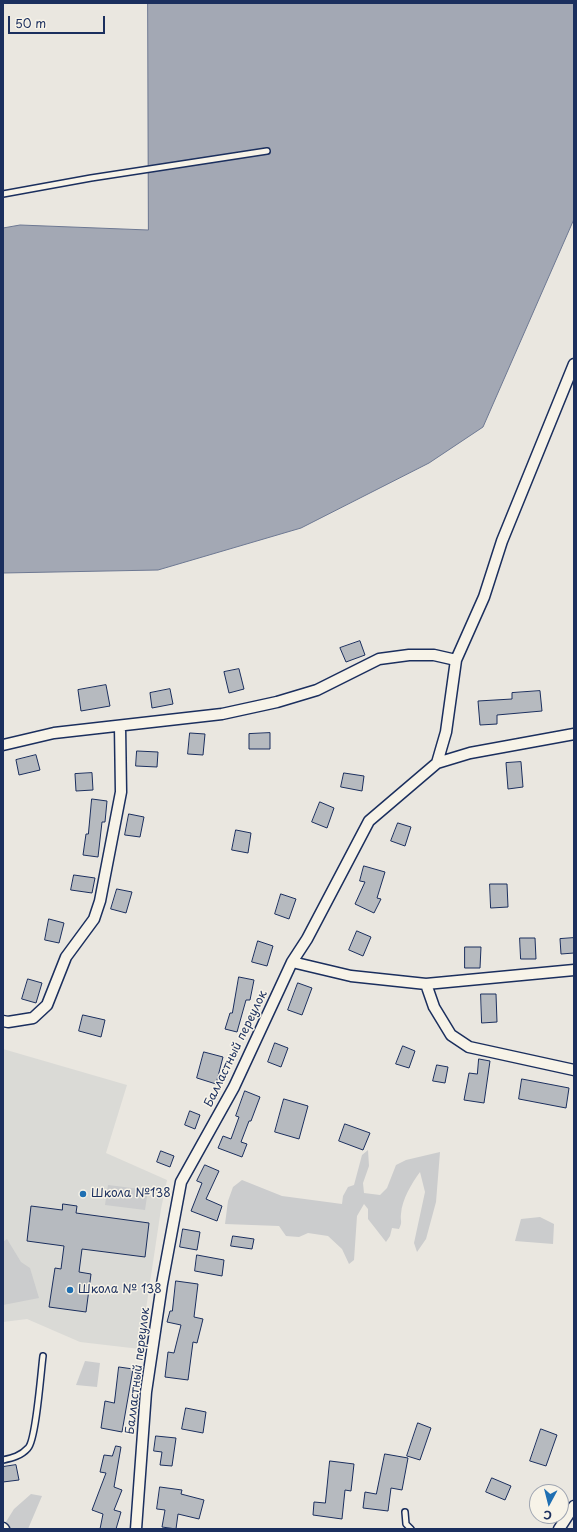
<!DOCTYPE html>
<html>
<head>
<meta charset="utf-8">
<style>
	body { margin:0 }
	#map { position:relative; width:577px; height:1532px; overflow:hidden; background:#eae7e0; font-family:"Playpen Sans",sans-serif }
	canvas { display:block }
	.frame { position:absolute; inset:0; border:4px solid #1b2f5e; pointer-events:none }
	.north { position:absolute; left:529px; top:1484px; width:40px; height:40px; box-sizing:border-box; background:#f7f3e8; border:1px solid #9fa5b1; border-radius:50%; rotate:187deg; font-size:11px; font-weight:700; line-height:16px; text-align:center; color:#1b2f5e }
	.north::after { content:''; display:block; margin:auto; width:14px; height:18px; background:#1f6fb2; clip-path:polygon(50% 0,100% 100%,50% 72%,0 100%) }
	.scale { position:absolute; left:8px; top:16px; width:97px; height:18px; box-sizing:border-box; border:2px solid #1b2f5e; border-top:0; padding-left:5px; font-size:12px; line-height:14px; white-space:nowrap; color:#1b2f5e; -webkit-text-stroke:3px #f7f3e8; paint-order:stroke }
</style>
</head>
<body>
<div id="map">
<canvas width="577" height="1532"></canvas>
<div class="frame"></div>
<div class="north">С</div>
<div class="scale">50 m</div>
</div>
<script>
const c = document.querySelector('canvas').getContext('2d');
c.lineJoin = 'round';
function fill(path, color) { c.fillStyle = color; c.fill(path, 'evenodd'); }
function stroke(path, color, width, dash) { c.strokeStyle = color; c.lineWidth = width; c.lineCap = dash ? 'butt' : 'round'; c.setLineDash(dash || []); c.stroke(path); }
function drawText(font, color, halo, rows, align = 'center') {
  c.font = font + ' "Playpen Sans",sans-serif'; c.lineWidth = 3; c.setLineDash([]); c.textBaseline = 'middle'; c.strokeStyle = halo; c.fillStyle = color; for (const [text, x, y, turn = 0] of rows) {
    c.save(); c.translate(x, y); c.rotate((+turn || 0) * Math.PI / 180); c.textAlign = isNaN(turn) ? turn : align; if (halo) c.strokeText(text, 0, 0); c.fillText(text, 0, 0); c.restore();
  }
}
fill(new Path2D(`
	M3 1049 127 1085 106 1153 167 1180 161 1209 140 1349 80 1342 27 1319 3 1322Z`), '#dadad6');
fill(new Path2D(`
	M368 1150 369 1166 363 1183 364 1193 380 1195 387 1188 396 1165 406 1160 440 1152 436 1202 426 1239 417 1252 414 1243 425 1192 420 1172C412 1183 402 1199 401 1214 400 1221 403 1221 399 1229L392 1228 390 1236 386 1242 368 1219V1209L364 1204 357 1216 354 1260 349 1264 342 1249 328 1236 308 1233 299 1237 286 1236 279 1226 225 1224 228 1201 233 1187 242 1180 282 1196 342 1204 343 1196 348 1187 354 1185 362 1155Z
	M108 1185 148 1190 145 1210 105 1205Z
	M540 1217 554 1224 553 1244 515 1241 521 1219Z
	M7 1239 21 1262 30 1268 39 1298 3 1305V1242Z
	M85 1361 100 1363 97 1387 76 1385Z
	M31 1494 42 1496 28 1529H8L4 1525 14 1509Z`), '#cbcccd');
const water = new Path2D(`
	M148 3H574V219L483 427 429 463 301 528 158 570 3 573V228L20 225 148 230Z`);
fill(water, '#a3a8b4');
stroke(water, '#6d7892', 1);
const building = new Path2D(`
	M360 641 365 655 346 662 340 648Z
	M239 669 244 689 229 693 224 672Z
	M106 685 110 706 81 711 78 690Z
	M170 689 173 704 152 708 150 693Z
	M540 691 542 711 497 715V724L480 725 478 701 512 699V693Z
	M190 733 205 734 203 755 188 754Z
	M270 733V749H249V734Z
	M137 751 158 752 157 767 136 766Z
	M36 755 40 770 19 775 16 760Z
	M521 762 523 787 508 789 506 763Z
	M92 773 93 790 76 791 75 774Z
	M344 773 364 776 362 791 341 787Z
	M92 799 107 801 105 822H102L98 857 83 855 86 834H88Z
	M320 802 334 808 327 828 312 822Z
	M129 814 144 817 140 837 125 835Z
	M398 823 411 827 405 846 391 841Z
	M236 830 251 833 248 853 232 850Z
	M364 866 385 872 377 898 381 899 374 913 355 904 365 882 360 881Z
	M74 875 95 878 92 893 71 890Z
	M490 884H507L508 907 491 908Z
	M117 889 132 892 126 913 111 909Z
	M281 894 296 899 289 919 275 914Z
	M49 919 64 923 59 943 45 940Z
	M357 931 371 937 363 956 349 950Z
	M520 938H535L536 959H521Z
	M574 938V953L561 954 560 939Z
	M258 941 273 946 267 966 252 962Z
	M465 947H481L480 968H465Z
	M239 977 254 980 250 1000H246L237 1032 225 1029 230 1013H232Z
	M28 979 42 983 36 1003 22 999Z
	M298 983 312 988 302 1015 288 1010Z
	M481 994H496L497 1022 482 1023Z
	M83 1015 105 1020 101 1037 79 1031Z
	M275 1043 288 1048 281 1067 268 1062Z
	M403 1046 415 1051 409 1068 396 1064Z
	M204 1052 223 1057 216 1084 197 1078Z
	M479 1059 490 1061 484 1103 464 1100 469 1073 477 1074Z
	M437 1065 448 1067 445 1083 433 1081Z
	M522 1079 569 1088 566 1108 519 1099Z
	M245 1091 260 1097 251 1121H249L241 1142 247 1144 242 1157 218 1148 223 1136 231 1139 239 1117 236 1116Z
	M284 1099 308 1106 299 1139 275 1132Z
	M190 1111 200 1115 195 1129 185 1125Z
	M345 1124 370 1133 363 1150 339 1141Z
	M161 1151 174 1156 170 1167 157 1162Z
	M205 1165 219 1171 206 1199 222 1206 217 1221 191 1211 202 1183 197 1181Z
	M63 1204 77 1206 76 1213 149 1223 145 1257 82 1249 79 1272 91 1274 86 1312 49 1307 55 1268 61 1269 64 1246 27 1241 31 1206 62 1210Z
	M183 1229 200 1232 197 1250 180 1247Z
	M233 1236 254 1239 252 1249 231 1246Z
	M197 1255 224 1260 222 1276 195 1271Z
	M176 1281 198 1284 194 1317 203 1319 197 1343 193 1342 188 1380 165 1377 168 1352 174 1353 181 1325 167 1322 170 1311H172Z
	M119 1367 133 1369 122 1432 101 1428 105 1401 114 1403Z
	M186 1408 206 1412 203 1433 182 1429Z
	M418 1423 431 1428 420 1460 407 1456Z
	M541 1429 557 1435 546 1466 530 1461Z
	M156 1436 176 1438 172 1466 160 1465 162 1452 154 1451Z
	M116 1446 121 1447 114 1487 122 1490 114 1510 121 1512 116 1529H100L103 1514 92 1510 106 1473 100 1472 104 1455 112 1456Z
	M385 1454 408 1458 402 1490 391 1488 388 1511 363 1508 365 1492 376 1494Z
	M330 1461 354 1464 351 1491 345 1490 342 1519 313 1515 314 1502 325 1503Z
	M16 1465 19 1480 3 1482V1467Z
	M492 1478 511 1486 505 1500 486 1492Z
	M160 1487 182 1490 181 1494 204 1500 199 1519 178 1514 176 1529 162 1527 165 1510 157 1509Z`);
fill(building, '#b6babf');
stroke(building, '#1b2f5e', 1);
const service = new Path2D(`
	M3 194 91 178 267 151
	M3 1460C12 1458 21 1456 28 1448 36 1440 41 1371 43 1356
	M405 1512 406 1524 411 1529`);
const minor = new Path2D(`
	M3 745 54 733 222 714 277 702 317 690 379 659 409 655H434L456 660
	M437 763 446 732 456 660 484 597 502 541 574 364
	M292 962 351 976 426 984 574 970
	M426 984 434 1007 451 1035 469 1047 574 1070
	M3 1021 8 1022 33 1018 47 1005 66 957 94 919 100 901 121 792 120 726
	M3 1528 4 1529
	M136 1529 146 1392 162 1284 181 1182 234 1087 292 962 307 939 369 821 437 763 470 753 574 734
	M559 1529 574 1506`);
stroke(service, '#1b2f5e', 8);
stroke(minor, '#1b2f5e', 13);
stroke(service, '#f7f3e8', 5);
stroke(minor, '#f7f3e8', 10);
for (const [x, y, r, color] of [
	[83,1194,4,"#1f6fb2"],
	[70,1290,4,"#1f6fb2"]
]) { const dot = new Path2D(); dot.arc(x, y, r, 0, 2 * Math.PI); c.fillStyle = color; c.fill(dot); stroke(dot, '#f7f3e8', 1.5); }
drawText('12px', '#1b2f5e', '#f7f3e8', [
	["Балластный переулок",236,1049,-64],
	["Балластный переулок",138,1371,-83]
]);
drawText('12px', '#1b2f5e', '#f7f3e8', [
	["Школа №138",91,1194],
	["Школа № 138",78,1290]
], 'left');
</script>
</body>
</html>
